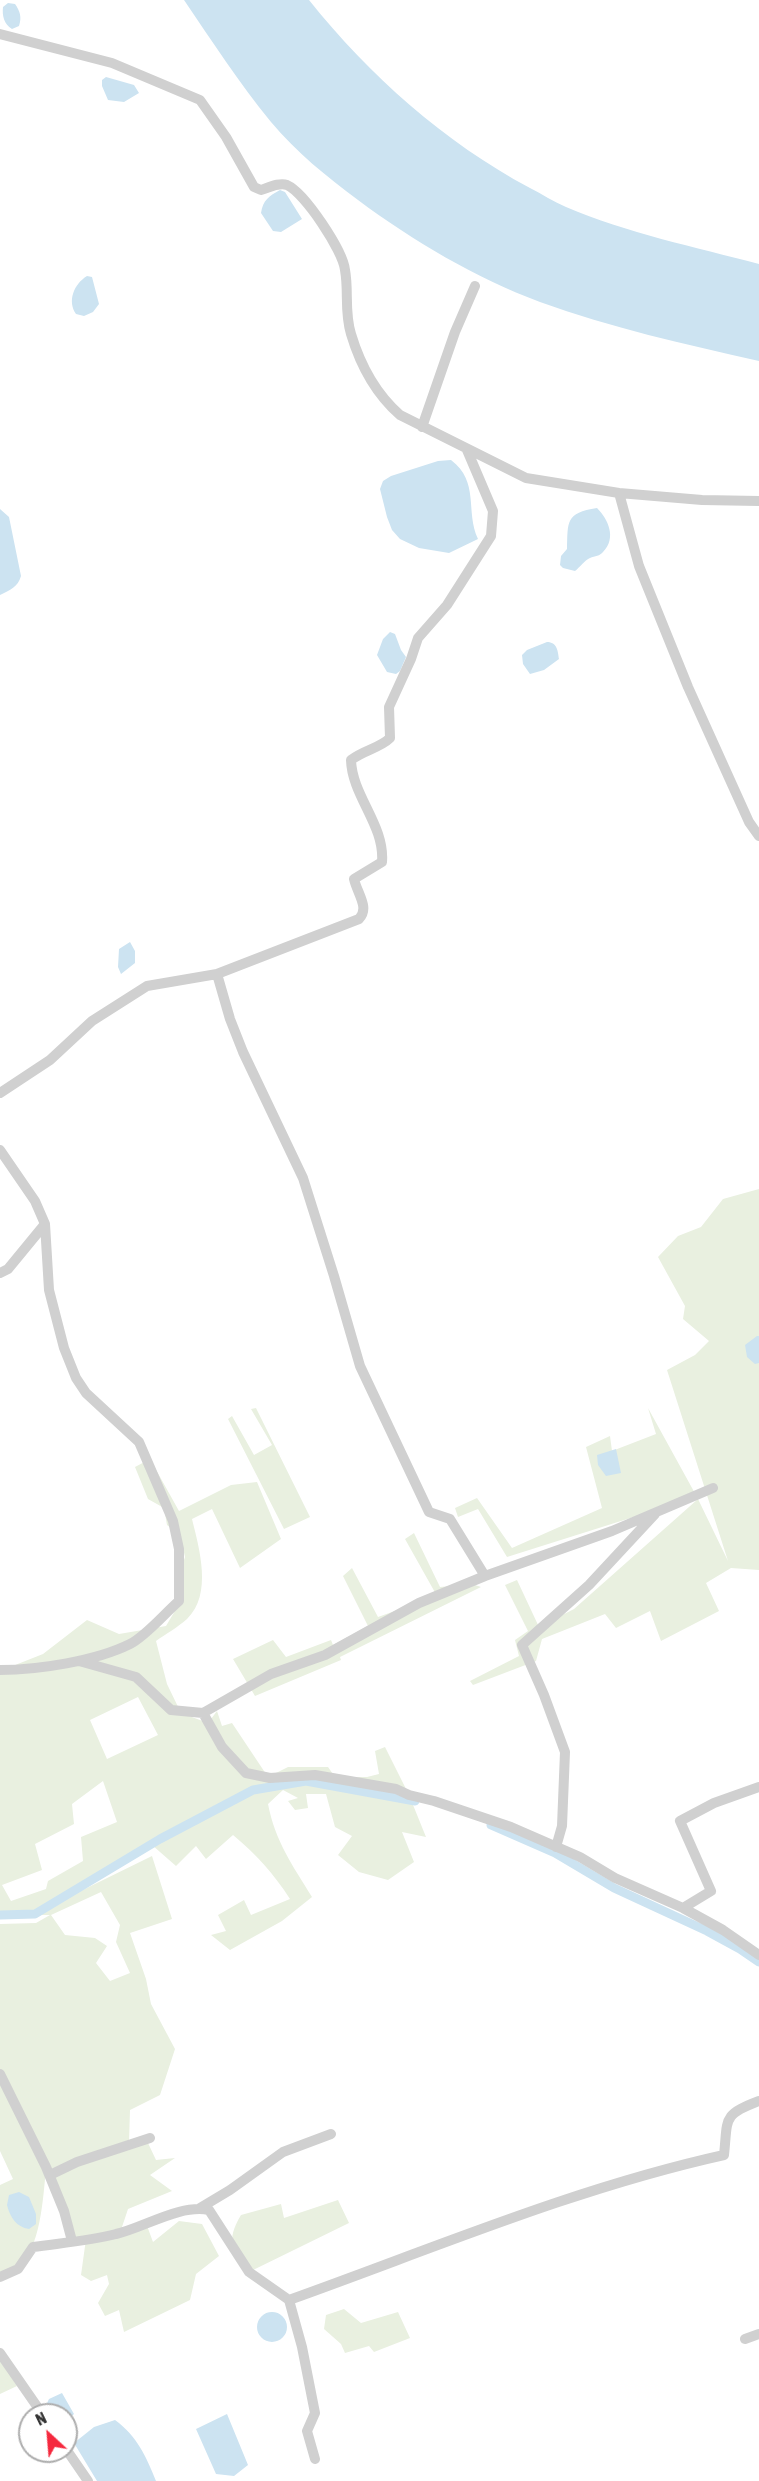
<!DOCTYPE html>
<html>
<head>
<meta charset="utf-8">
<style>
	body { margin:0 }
	#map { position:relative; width:759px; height:2481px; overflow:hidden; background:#fff; font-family:"Asap Condensed",sans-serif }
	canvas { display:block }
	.north { position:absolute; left:18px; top:2403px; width:60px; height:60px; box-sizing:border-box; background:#fff; border:2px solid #adadad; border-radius:50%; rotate:334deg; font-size:16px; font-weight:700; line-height:24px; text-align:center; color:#333 }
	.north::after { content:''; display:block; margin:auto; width:21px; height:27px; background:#f5293e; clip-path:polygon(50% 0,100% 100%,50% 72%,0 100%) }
</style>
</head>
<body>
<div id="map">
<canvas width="759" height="2481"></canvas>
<div class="north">N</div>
</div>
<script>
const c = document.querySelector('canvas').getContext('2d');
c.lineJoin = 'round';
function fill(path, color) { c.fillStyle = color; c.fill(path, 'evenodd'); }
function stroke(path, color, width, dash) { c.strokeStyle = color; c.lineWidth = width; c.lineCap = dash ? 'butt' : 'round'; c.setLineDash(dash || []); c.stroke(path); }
fill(new Path2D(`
	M759 1189V1570L731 1568 706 1583 719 1611 661 1641 650 1611 616 1628 605 1614 542 1639 536 1661 473 1685 470 1681 519 1656 515 1640 528 1631 505 1585 517 1580 539 1627 574 1609 698 1499 728 1561 667 1370 695 1355 709 1341 683 1319 685 1306 658 1257 678 1236 701 1227 723 1199Z
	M256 1408 310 1517 284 1529 228 1419 232 1416 254 1455 272 1445 251 1409Z
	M648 1408 697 1497 507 1557 478 1509 458 1517 455 1508 477 1498 512 1548 602 1508 586 1447 610 1436 612 1451 656 1434Z
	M150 1459 179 1511 231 1485 257 1482 281 1539 240 1568 212 1509 192 1519C199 1548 213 1594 187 1619 178 1627 166 1634 156 1641L167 1684 181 1713 208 1723 217 1711 222 1726 232 1723 268 1777 288 1767H328L335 1777H367L379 1774 375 1751 385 1747 409 1795 426 1837 402 1832 414 1862 388 1880 359 1872 338 1855 352 1836 335 1827 326 1794H306L308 1808 295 1810 288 1801 298 1798 283 1790 268 1804C275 1841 293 1866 312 1897L282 1921 230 1950 211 1935 226 1931 218 1915 244 1900 251 1915 290 1899C274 1874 256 1854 233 1835L206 1859 196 1846 176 1866 152 1845 46 1908 152 1856 172 1919 130 1933 146 1979 151 2004 175 2049 160 2095 130 2110 129 2143H148L156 2160 175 2158 150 2175 172 2191 128 2209 121 2230 146 2223 153 2242 179 2221 202 2224 219 2256 196 2274 190 2300 124 2332 119 2310 105 2316 98 2303 109 2284 107 2275 91 2281 81 2275 86 2239 72 2241 46 2169C43 2198 41 2249 17 2269 13 2273 5 2275 0 2278V2185L13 2179 0 2151V1924L36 1923 50 1915H0V1671L43 1654 87 1620 119 1634 166 1626 182 1599 178 1578 185 1557 180 1535 167 1525 164 1508 148 1499 135 1467ZM138 1697 158 1735 107 1759 90 1720ZM103 1781 117 1822 81 1837 83 1861 48 1881 46 1889 11 1901 2 1885 42 1870 35 1844 74 1824 72 1804ZM101 1892 120 1925 116 1942 130 1973 110 1981 96 1963 107 1946 95 1938 65 1935 51 1915Z
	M414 1533 440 1587 472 1584 481 1587 340 1657 341 1660 255 1696 233 1659 273 1640 286 1657 331 1640 333 1645 368 1626 343 1576 352 1568 378 1617 437 1596 405 1539Z
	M338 2200 349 2223 249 2272C233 2248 225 2242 241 2215L281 2204 284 2218Z
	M344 2309 361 2323 398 2312 410 2338 374 2352 369 2346 345 2353 341 2344 324 2329 326 2315Z
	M0 2359 17 2386 0 2394Z`), '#e9f0e0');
fill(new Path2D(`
	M184 0H309C370 76 444 142 530 188 542 194 554 202 566 207 627 233 695 247 759 264V361C685 344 611 328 540 302 476 278 413 241 358 200 327 177 296 152 271 122 239 83 212 41 184 0Z
	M8 3 15 4C20 11 22 17 19 26L12 29C4 24 2 16 3 7Z
	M106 77 134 85 139 93 124 102 108 100 102 86V80Z
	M280 190 285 192 302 219 281 232 273 231 261 213C263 200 269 196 280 190Z
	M87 276 92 277 99 304 93 312 84 316 76 314C67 301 74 284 87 276Z
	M451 460C480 482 465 511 478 539L449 553 419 548 400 539 392 530 387 517 380 489 383 481 391 476 438 461Z
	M597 508C608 519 617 538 603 552 600 556 595 556 590 558 585 560 580 567 575 571L563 568 560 565 561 556 567 549C568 522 565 513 597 508Z
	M0 509 9 517 21 576C18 587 10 590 0 595Z
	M390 632 395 634 401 650 406 657 400 671 396 674 387 672 377 655 383 639Z
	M547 642C557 642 558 651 559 659L544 670 530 674 523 664 522 655 527 650Z
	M130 942 135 951V963L121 974 118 967 119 949Z
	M757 1336H759V1363L755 1364 747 1357 745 1345Z
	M616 1449 621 1473 606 1476 598 1465 597 1455Z
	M19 2192 29 2197 36 2214V2224L29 2229C16 2227 10 2217 7 2205L9 2195Z
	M257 2327a15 15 0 1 1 30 0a15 15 0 1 1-30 0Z
	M62 2393 74 2414 66 2421V2415H52L46 2405 49 2399Z
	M227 2414 248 2465 234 2476 216 2474 196 2429Z
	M115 2420C137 2436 146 2456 156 2481H97L74 2443 94 2427Z`), '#cce3f1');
stroke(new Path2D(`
	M491 1825 555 1853 614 1888 707 1931 740 1949 759 1962
	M0 1915 35 1914 160 1839 253 1790 306 1781 415 1801`), '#cce3f1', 9);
stroke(new Path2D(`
	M0 34 112 63 200 100 226 137 254 187 261 190C268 188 279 182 287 185 305 193 343 251 345 270 349 292 344 311 351 334 360 364 376 394 400 415L526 478 619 493 702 500 759 501
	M422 427 455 332 475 286
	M619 493 639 566 688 687 749 822 759 836
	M217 974 230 1019 243 1052 303 1178 334 1276 360 1366 429 1512 450 1519 485 1576
	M0 1093 50 1060 92 1021 147 986 217 974 359 919C370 908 357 893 354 879L382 862C385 825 352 796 351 760 364 750 380 748 390 738L389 707 411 659 418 638 447 605 491 536 493 511 467 450
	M0 1150 35 1201 45 1224 49 1290 64 1348 76 1378 86 1393 139 1442 173 1521 179 1549V1601C165 1613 146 1636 130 1644 96 1661 38 1670 0 1670
	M0 1273 8 1269 45 1224
	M79 1661 136 1677 171 1710 203 1713 271 1674 325 1655 419 1603 485 1576 612 1531 713 1488
	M203 1713 222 1747 246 1773 270 1778 315 1775 396 1789 409 1795 434 1801 511 1827 580 1857 615 1878 683 1908 723 1930 759 1955
	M556 1847 562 1826 565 1752 544 1695 522 1645 589 1585 655 1514
	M683 1908 711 1891 680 1821 714 1803 759 1787
	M0 2074 46 2167 64 2211 72 2241
	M50 2175 77 2162 150 2138
	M200 2208 230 2190 283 2152 331 2134
	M0 2277 18 2269 33 2247C61 2243 89 2241 116 2234 143 2228 180 2204 209 2210L249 2272 289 2300C432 2249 575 2188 724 2155 728 2118 722 2115 759 2101
	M289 2300 302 2347 315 2413 307 2431 315 2459
	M745 2339 759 2334
	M0 2353 43 2415
	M66 2449 88 2481`), '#d0d0d0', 10);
</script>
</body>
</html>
